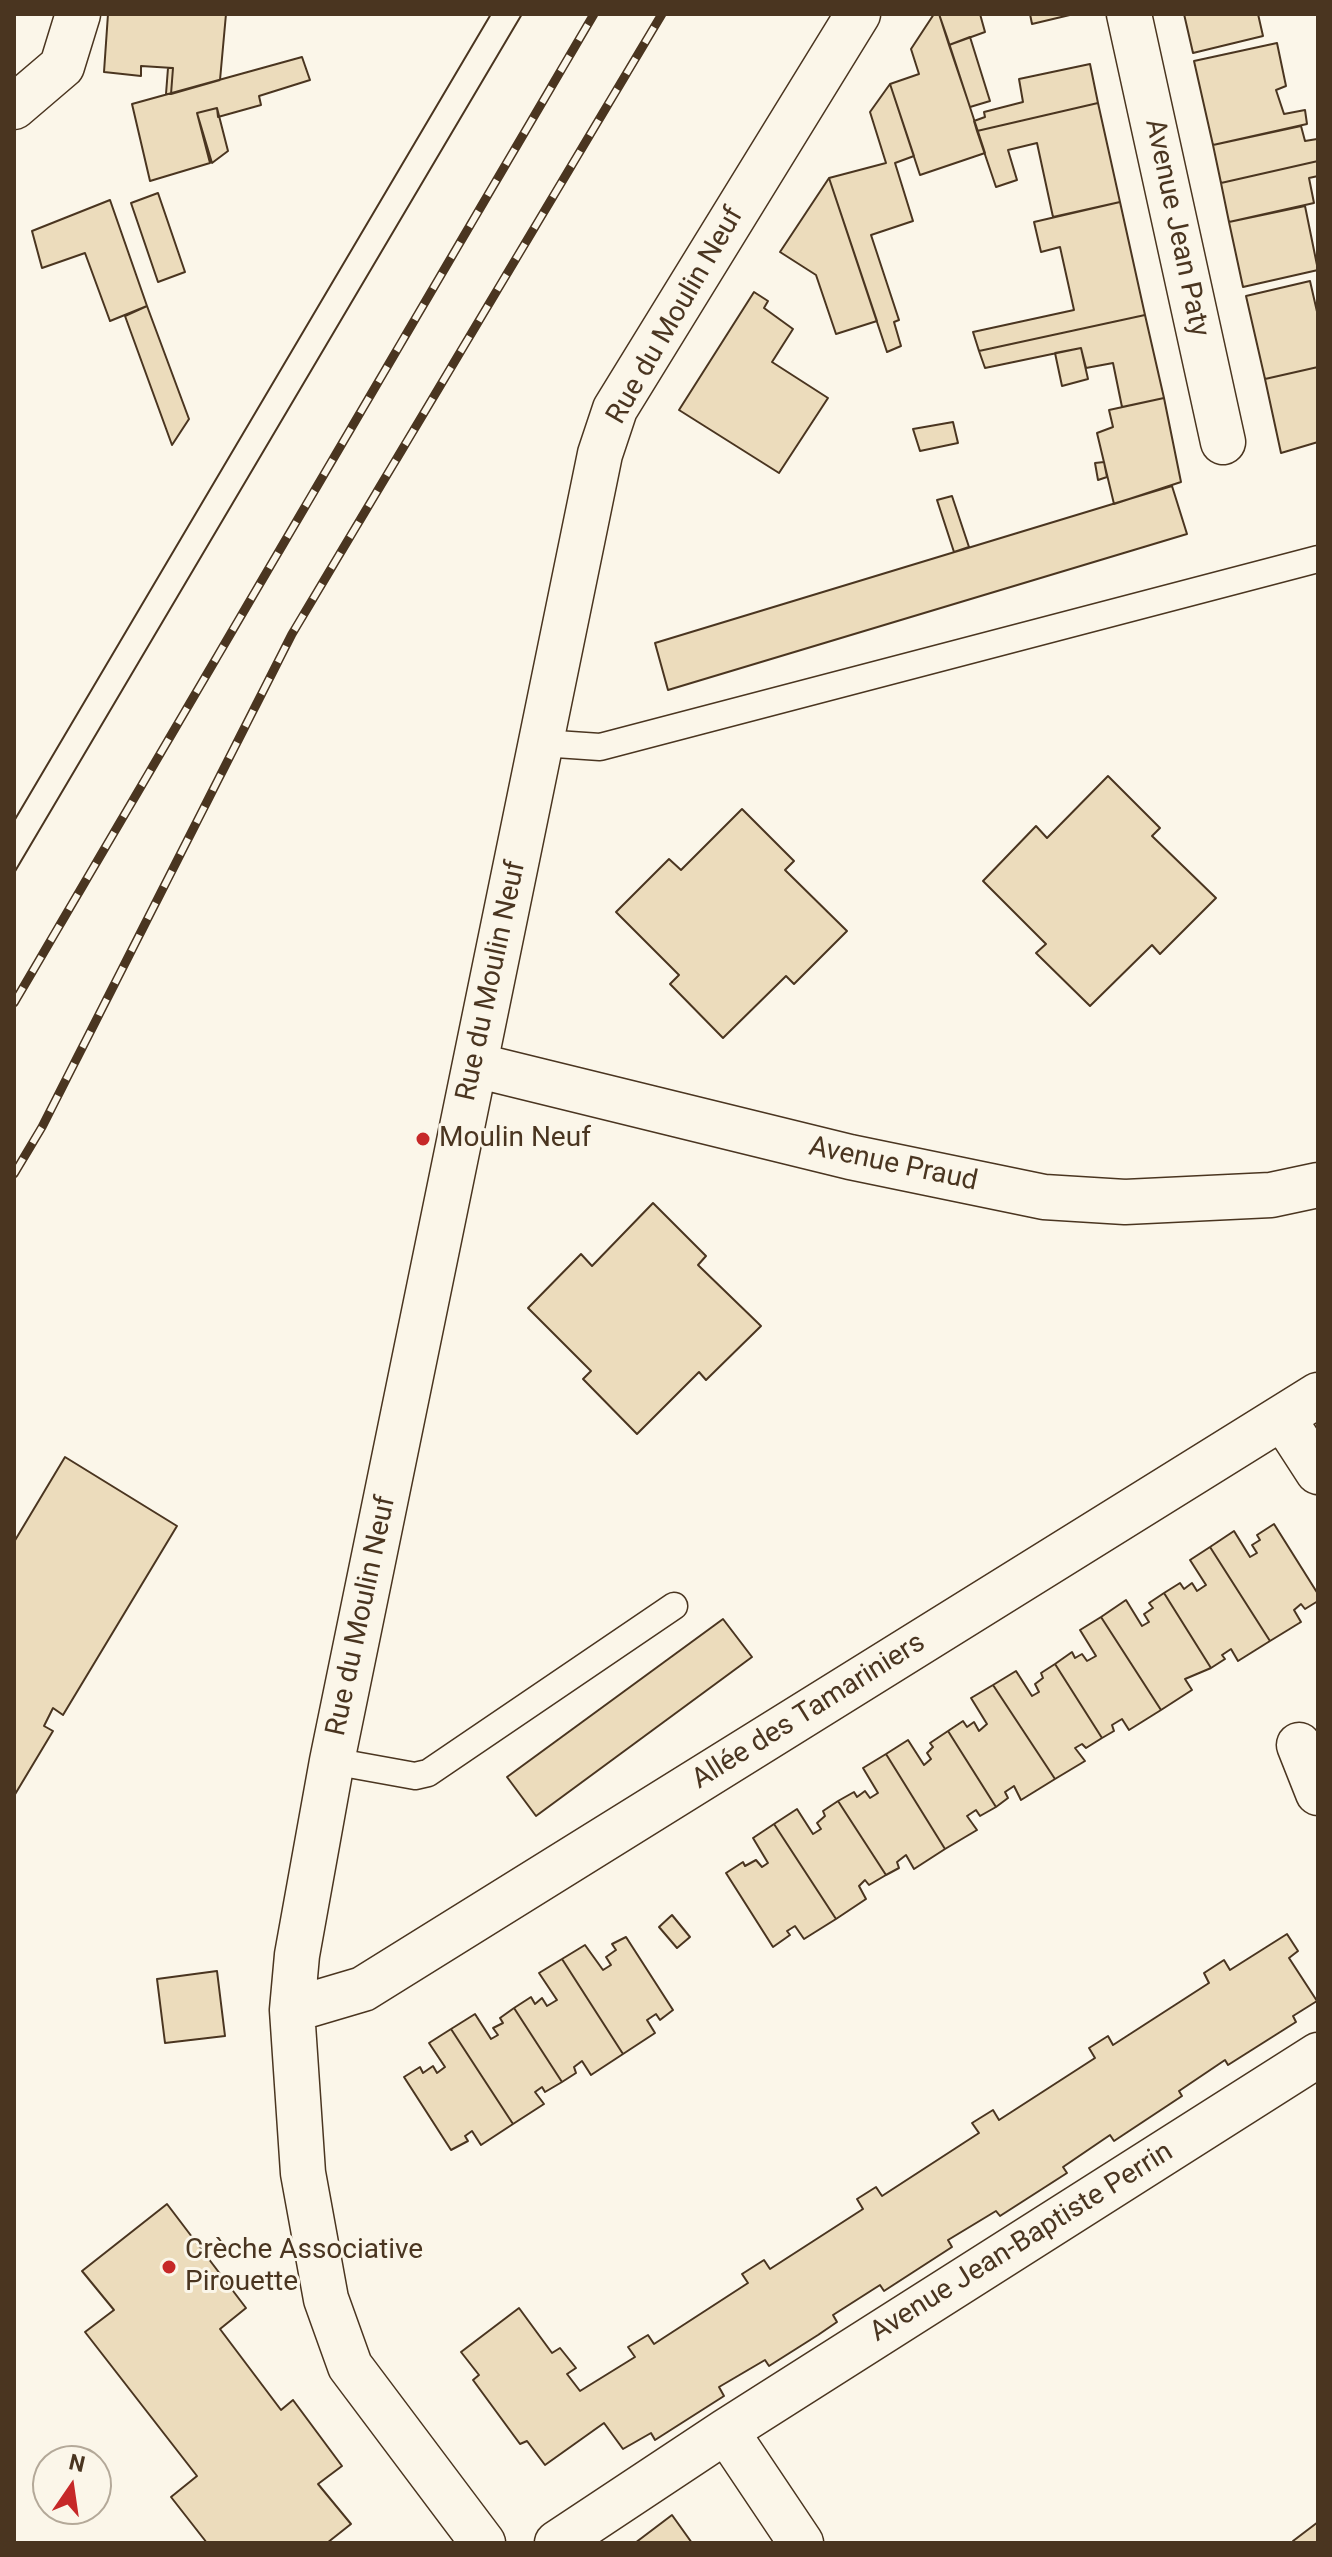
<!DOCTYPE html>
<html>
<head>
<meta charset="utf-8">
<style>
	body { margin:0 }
	#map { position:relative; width:1332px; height:2557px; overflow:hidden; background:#fbf6e9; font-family:Roboto,sans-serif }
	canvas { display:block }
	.frame { position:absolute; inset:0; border:16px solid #4a3520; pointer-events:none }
	.north { position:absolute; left:32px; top:2445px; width:80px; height:80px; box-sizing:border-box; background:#fbf6e9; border:2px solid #b4a999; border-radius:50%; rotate:13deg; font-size:22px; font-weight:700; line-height:32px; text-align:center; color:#4a3520 }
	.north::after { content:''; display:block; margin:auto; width:28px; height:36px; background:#c62828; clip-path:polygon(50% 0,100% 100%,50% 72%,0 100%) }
</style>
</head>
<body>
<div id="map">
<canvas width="1332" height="2557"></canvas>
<div class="frame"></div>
<div class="north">N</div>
</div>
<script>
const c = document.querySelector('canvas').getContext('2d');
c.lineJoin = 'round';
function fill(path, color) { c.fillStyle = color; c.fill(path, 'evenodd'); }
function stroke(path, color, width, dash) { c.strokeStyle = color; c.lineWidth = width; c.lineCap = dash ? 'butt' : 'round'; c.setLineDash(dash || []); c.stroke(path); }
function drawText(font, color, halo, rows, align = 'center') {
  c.font = font + ' Roboto,sans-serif'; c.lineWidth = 6; c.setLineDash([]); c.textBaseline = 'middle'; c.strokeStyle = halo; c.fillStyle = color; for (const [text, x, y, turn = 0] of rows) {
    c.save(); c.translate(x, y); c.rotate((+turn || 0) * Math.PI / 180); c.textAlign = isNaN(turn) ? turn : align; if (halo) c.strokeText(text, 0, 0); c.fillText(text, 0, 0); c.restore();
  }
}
const building = new Path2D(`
	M108 14H226L220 80 171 94 173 68 141 66V76L104 72Z
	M934 14H939L947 37 985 153 920 175 890 84 919 74 911 49Z
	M939 14H980L985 32 949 45Z
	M1030 14H1074L1032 24Z
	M1184 14H1258L1263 36 1193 53Z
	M970 37 990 101 970 107 949 45Z
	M1277 43 1286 86 1276 90 1284 114 1305 110 1307 124 1213 145 1194 61Z
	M302 57 310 80 259 96 261 105 218 117 217 108 197 113 210 163 150 181 132 104Z
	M1090 64 1098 103 977 131 974 121 985 117 984 112 1023 102 1019 79Z
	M168 68H173L171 94H166Z
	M890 84 914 156 895 163 913 221 871 235 899 320 894 322 901 346 887 352 829 178 886 163 870 112Z
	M1098 103 1120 202 1053 217 1037 143 1008 150 1017 180 996 187 977 131Z
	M217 108 228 151 212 163 197 113Z
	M1301 126 1305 141 1317 139 1318 161 1221 183 1213 145Z
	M1318 161V176L1309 178 1314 203 1229 222 1221 183Z
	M829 178 877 321 836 334 816 275 780 252Z
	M158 193 185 272 158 282 131 203Z
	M110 200 147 306 110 321 85 253 42 268 32 231Z
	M1120 202 1145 315 979 351 973 332 1074 310 1060 247 1041 252 1034 222Z
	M1305 206 1318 270 1243 287 1229 222Z
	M1310 281 1318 316V367L1265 379 1246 296Z
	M754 292 768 301 764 308 793 329 772 362 828 398 779 473 679 410Z
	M147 306 189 419 172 445 125 316Z
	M1145 315 1164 398 1122 407 1113 363 1086 368 1081 348 985 368 979 351Z
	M1081 348 1088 379 1062 386 1055 353Z
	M1318 367V442L1281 453 1265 379Z
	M1164 398 1181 482 1114 504 1097 433 1113 427 1109 410Z
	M953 422 958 443 920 451 913 429Z
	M1104 462 1107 477 1098 480 1095 463Z
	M1172 486 1187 534 668 690 655 643Z
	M952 496 969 547 954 552 937 500Z
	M1108 776 1160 828 1152 836 1216 898 1160 954 1152 945 1090 1006 1036 953 1046 944 983 881 1036 826 1047 838Z
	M742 809 794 861 785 870 847 931 794 984 786 976 723 1038 670 984 679 975 616 912 669 859 681 870Z
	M653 1203 706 1256 698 1265 761 1326 706 1380 699 1372 637 1434 583 1379 591 1371 528 1308 581 1254 592 1266Z
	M65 1457 177 1526 63 1715 53 1708 44 1726 53 1731 14 1796V1542Z
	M1274 1524 1318 1594V1601L1305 1609 1301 1604 1294 1610 1301 1622 1270 1641 1210 1547 1234 1531 1250 1557 1257 1553 1252 1545 1260 1540 1257 1535Z
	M1210 1547 1270 1641 1238 1661 1231 1649 1222 1655 1225 1659 1211 1668 1164 1593 1180 1583 1184 1589 1192 1583 1197 1591 1206 1585 1190 1560Z
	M1164 1593 1211 1668 1185 1679 1192 1690 1161 1710 1101 1617 1126 1600 1142 1626 1149 1622 1144 1614 1153 1608 1149 1603Z
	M1101 1617 1161 1710 1129 1730 1122 1719 1112 1725 1114 1731 1102 1738 1055 1664 1072 1652 1075 1658 1082 1654 1087 1661 1096 1656 1080 1630Z
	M723 1619 752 1657 536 1816 507 1777Z
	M1055 1664 1102 1738 1086 1748 1082 1744 1075 1748 1085 1761 1055 1779 993 1685 1016 1671 1032 1696 1039 1692 1035 1684 1043 1678 1041 1673Z
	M993 1685 1055 1779 1021 1800 1014 1786 1005 1792 1008 1798 996 1807 948 1731 963 1721 967 1727 974 1722 979 1731 987 1724 971 1698Z
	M948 1731 996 1807 980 1816 976 1810 967 1816 977 1830 945 1849 886 1754 908 1740 924 1765 931 1759 927 1753 933 1747 930 1743Z
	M886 1754 945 1849 914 1869 906 1855 897 1862 899 1868 886 1875 838 1801 854 1792 857 1797 865 1791 870 1798 878 1793 863 1768Z
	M838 1801 886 1875 869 1885 865 1880 859 1886 866 1899 836 1919 774 1824 797 1809 813 1834 821 1829 817 1823 825 1816 823 1811Z
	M774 1824 836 1919 804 1939 795 1926 787 1931 790 1935 773 1947 726 1873 743 1862 745 1866 756 1860 762 1867 768 1863 753 1838Z
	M672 1915 690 1937 677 1948 659 1927Z
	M1287 1934 1298 1951 1289 1958 1317 2001 1293 2016 1296 2022 1228 2065 1225 2060 1179 2091 1182 2096 1114 2141 1110 2135 1063 2167 1067 2173 1000 2216 996 2211 948 2240 952 2247 884 2291 880 2285 833 2315 837 2322 818 2335 769 2366 765 2360 719 2387 724 2396 655 2440 651 2433 623 2449 604 2423 545 2465 527 2441 520 2444 473 2380 479 2375 461 2352 519 2308 552 2353 560 2348 576 2368 567 2374 580 2391 635 2357 628 2347 648 2335 654 2344 748 2283 742 2274 764 2260 770 2269 863 2209 857 2199 876 2187 882 2196 979 2133 972 2123 993 2110 999 2120 1095 2058 1089 2048 1108 2036 1113 2045 1209 1983 1204 1973 1224 1960 1230 1970Z
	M626 1937 673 2010 660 2020 656 2014 647 2020 655 2033 623 2054 562 1959 585 1945 603 1970 611 1965 606 1957 616 1950 612 1944Z
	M562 1959 623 2054 591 2075 582 2061 574 2067 576 2073 562 2082 514 2008 531 1997 535 2004 542 1998 547 2006 557 2000 539 1973Z
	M217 1971 225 2036 165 2043 157 1979Z
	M514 2008 562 2082 545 2092 542 2087 535 2092 544 2104 513 2124 451 2029 475 2014 491 2039 498 2035 493 2028 503 2023 500 2018Z
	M451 2029 513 2124 481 2145 472 2131 465 2136 468 2141 451 2150 404 2077 420 2067 423 2073 433 2066 437 2073 445 2067 429 2043Z
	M167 2204 246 2308 220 2329 281 2410 293 2400 342 2466 318 2484 351 2524 327 2543H207L171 2497 197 2476 85 2332 114 2310 82 2271Z
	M672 2515 692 2543H635Z
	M1318 2522V2543H1294L1293 2541Z`);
fill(building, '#ecdcbc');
stroke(building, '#4a3520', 2);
const lane = new Path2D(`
	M541 743 600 747 1318 559
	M332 1761 415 1776 428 1773 674 1606`);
const street = new Path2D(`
	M1129 14 1223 442
	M14 107 62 66 78 14
	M475 1065 850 1157 1044 1197 1125 1202 1271 1195 1318 1185
	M1283 1418 1318 1472
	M1299 1745 1318 1793
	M292 2010 363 1989 1318 1395
	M726 2431 801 2543
	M483 2543 350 2366 326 2299 303 2173 292 2010 297 1955 332 1761 600 454 615 409 858 14
	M557 2543 726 2431 1318 2055`);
stroke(lane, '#4a3520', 29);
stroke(street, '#4a3520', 47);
stroke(lane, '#fbf6e9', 26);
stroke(street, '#fbf6e9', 44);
stroke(new Path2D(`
	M14 821 491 14
	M14 873 522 14`), '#4a3520', 2);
const rail = new Path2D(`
	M14 1003 594 14
	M14 1174 42 1127 292 634 662 14`);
stroke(rail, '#4a3520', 9);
stroke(rail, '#fbf6e9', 6, [18]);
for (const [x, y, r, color] of [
	[423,1139,8,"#c62828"],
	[169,2267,8,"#c62828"]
]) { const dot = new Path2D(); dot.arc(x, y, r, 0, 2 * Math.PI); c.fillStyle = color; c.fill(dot); stroke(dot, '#fbf6e9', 3); }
drawText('28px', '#4a3520', '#fbf6e9', [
	["Avenue Jean Paty",1176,228,78],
	["Rue du Moulin Neuf",676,316,-60],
	["Rue du Moulin Neuf",492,981,-78],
	["Avenue Praud",893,1165,12],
	["Rue du Moulin Neuf",362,1616,-78],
	["Allée des Tamariniers",809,1712,-32],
	["Avenue Jean-Baptiste Perrin",1022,2243,-32]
]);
drawText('28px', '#4a3520', '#fbf6e9', [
	["Moulin Neuf",439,1139],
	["Crèche Associative",185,2251],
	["Pirouette",185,2283]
], 'left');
</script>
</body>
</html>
